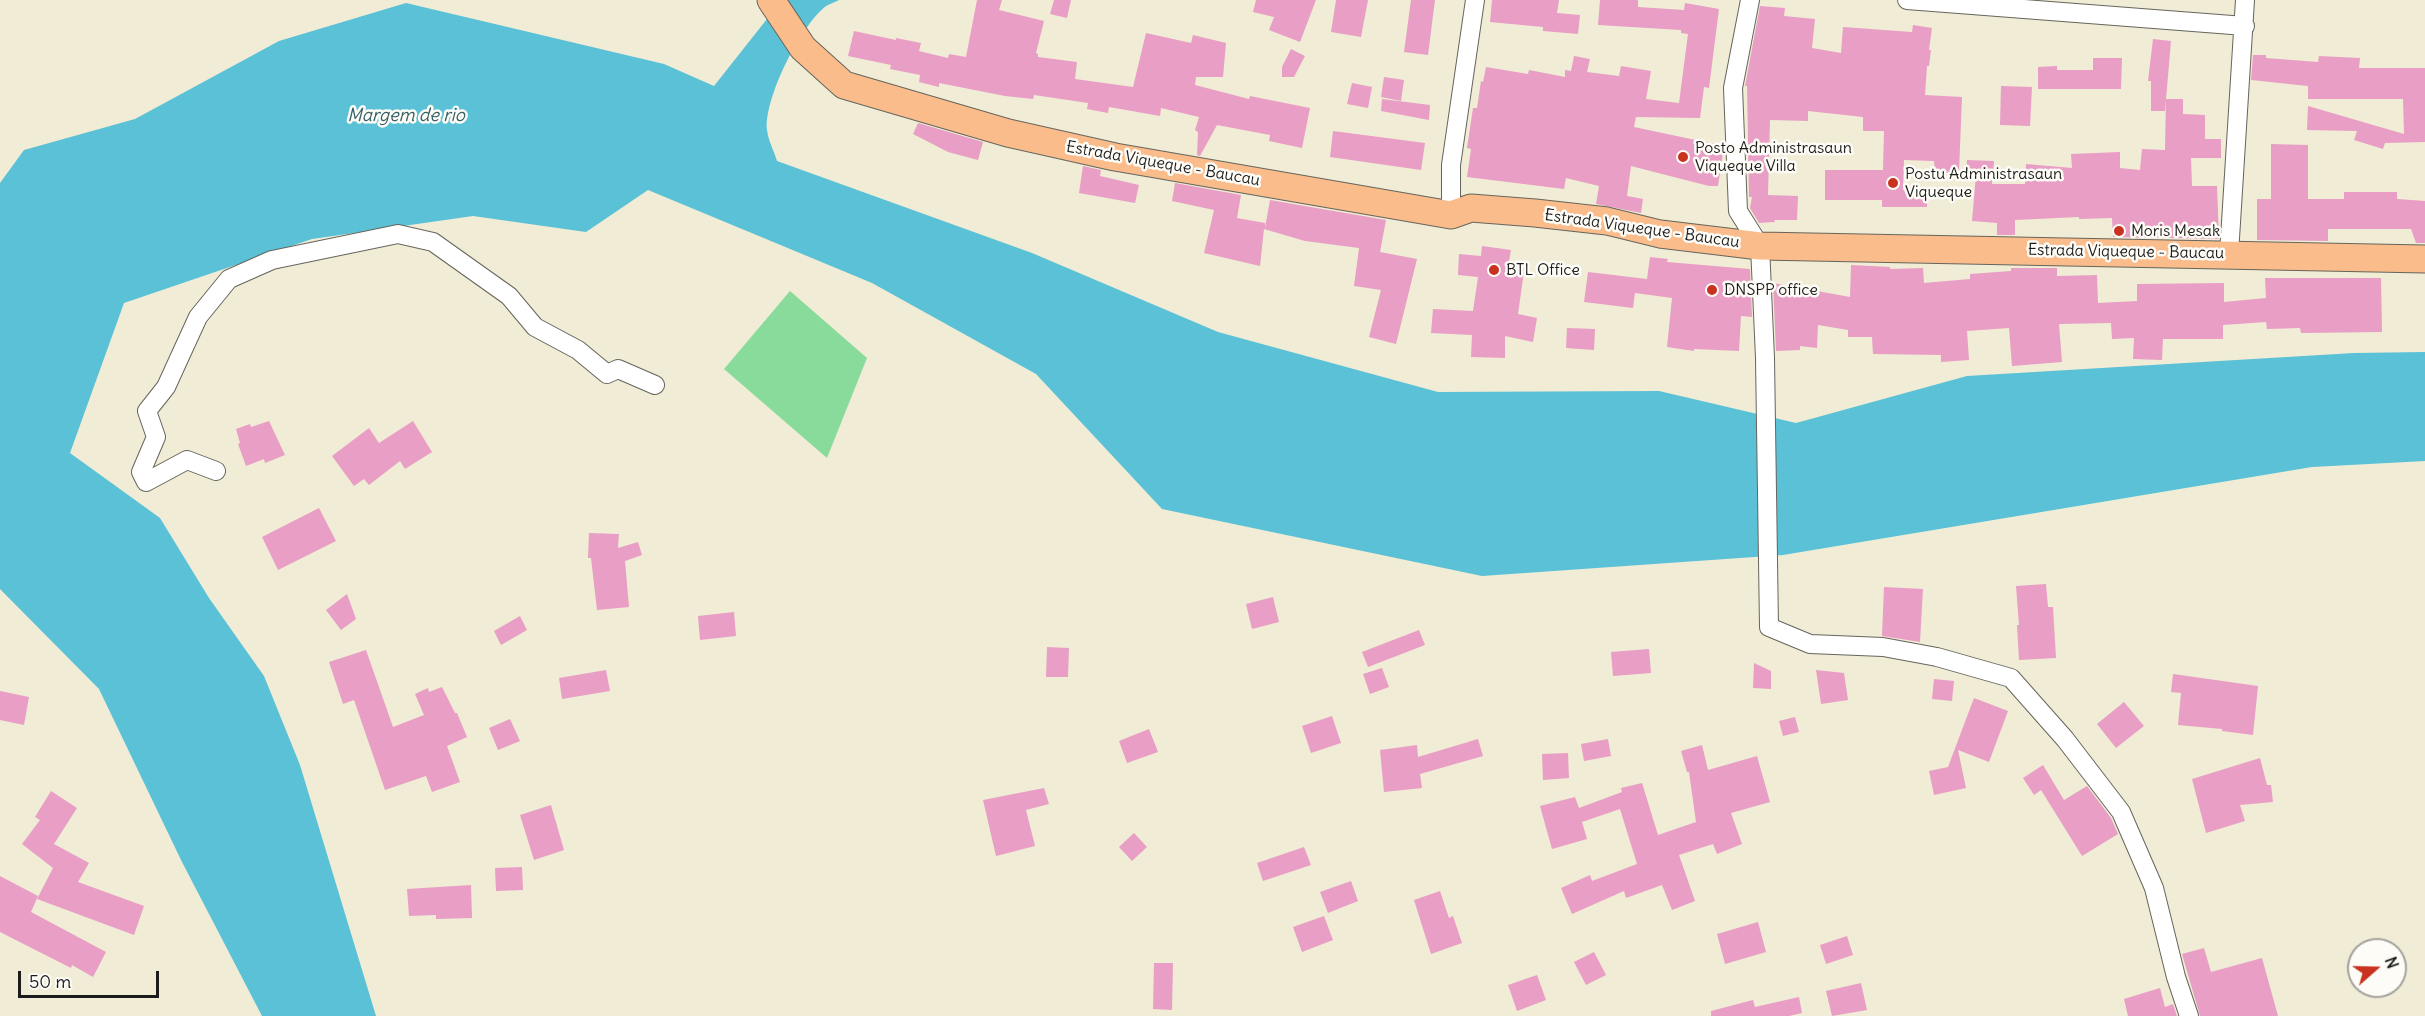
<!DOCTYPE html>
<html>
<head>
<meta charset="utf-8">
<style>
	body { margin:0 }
	#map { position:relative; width:2425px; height:1016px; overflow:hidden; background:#f0ecd5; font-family:Delius,sans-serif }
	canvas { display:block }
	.north { position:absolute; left:2347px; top:938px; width:60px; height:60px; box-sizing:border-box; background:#fdfcf7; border:2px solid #a3a29f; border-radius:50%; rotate:70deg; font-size:16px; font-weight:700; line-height:24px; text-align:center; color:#1c1c1c }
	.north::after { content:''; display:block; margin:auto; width:21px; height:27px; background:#c8321e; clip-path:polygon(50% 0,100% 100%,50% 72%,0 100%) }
	.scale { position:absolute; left:18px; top:971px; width:141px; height:27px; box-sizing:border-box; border:3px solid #1c1c1c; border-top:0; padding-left:8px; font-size:18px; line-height:21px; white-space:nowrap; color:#1c1c1c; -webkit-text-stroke:4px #fdfcf7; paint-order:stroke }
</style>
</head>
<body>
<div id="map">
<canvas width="2425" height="1016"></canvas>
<div class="north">N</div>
<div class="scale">50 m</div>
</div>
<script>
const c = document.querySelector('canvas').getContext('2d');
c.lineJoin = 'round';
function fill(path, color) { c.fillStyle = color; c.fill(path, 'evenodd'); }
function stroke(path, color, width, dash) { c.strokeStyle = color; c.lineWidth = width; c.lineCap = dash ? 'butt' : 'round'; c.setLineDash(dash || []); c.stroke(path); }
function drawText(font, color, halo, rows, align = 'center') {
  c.font = font + ' Delius,sans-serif'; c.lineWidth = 5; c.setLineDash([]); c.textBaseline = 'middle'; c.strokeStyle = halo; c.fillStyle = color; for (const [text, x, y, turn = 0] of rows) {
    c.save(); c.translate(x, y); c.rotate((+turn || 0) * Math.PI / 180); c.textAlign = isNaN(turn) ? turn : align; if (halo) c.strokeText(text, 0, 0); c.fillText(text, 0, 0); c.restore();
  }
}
fill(new Path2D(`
	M790 291 867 358 827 458 724 369Z`), '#89db9c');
fill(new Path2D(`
	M782 0H839C835 2 830 4 826 6 801 25 764 98 767 130 768 140 774 151 777 161L1032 253 1218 332 1438 392 1659 391 1796 423 1967 376 2354 353 2425 352V461L2312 467 1783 555 1482 576 1162 509 1036 374 872 283 648 190 586 232 473 216 312 239 124 303 70 453 160 518 209 598 264 676 300 765 376 1016H262L182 862 99 689 0 589V183L24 150 135 119 279 41 406 3 664 64 714 86Z`), '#5ac1d7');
fill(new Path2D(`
	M977 0H1002L999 10 1044 21 1036 53 1038 54V57L1077 62 1075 79 1133 87 1146 33 1191 43 1193 35 1226 43 1223 77H1196L1195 85 1249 99 1250 96 1310 108 1302 148 1269 141 1270 135 1217 125 1200 156 1197 155 1198 132 1195 130 1199 117 1161 108 1160 116 1109 107 1108 113 1087 109 1088 103 1034 95 1033 99 1005 96 939 83V87L919 82 920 75 890 69 891 65 848 56 854 31 896 40V38L921 43 919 51 948 58 949 54 966 57Z
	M1054 0H1071L1067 18 1050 14Z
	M1256 0H1316L1300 42 1269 30 1274 17 1253 12Z
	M1336 0H1368L1361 37 1331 32Z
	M1411 0H1435L1428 55 1404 52Z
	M1492 0H1559L1557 13 1580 15 1578 34 1543 31V27L1490 22Z
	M1600 0H1638V7L1684 10 1685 3 1719 9 1709 88 1704 87 1700 118 1636 117 1634 127 1724 146 1718 186H1709L1631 166 1627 196 1643 199 1641 213 1596 204 1599 186 1566 178 1564 189 1467 177 1471 149 1467 148 1473 108H1477L1481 81 1483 82 1486 67 1528 74 1529 70 1565 77V70L1571 71 1574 56 1590 59 1587 72 1619 76 1621 66 1651 71 1646 99 1679 103 1688 34 1681 33V30L1598 25Z
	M1760 6 1785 8 1784 16 1815 19 1812 48 1841 53 1843 27 1912 32 1913 25 1932 28 1929 50H1931L1929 66H1927L1925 95 1962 97 1959 172 1935 174 1934 161 1904 160 1903 190 1927 191V207H1882V200H1825V170H1883L1884 131H1863V117L1808 111V121L1770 120 1768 195 1798 196 1797 220H1774L1775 222 1759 223 1750 208 1752 197H1749L1747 86H1745Z
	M2153 39 2171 41 2165 111H2151V81H2148Z
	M1291 49 1305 56 1294 77H1282V67Z
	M2253 55H2266V58L2318 62 2319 56 2360 58 2359 68H2425V142L2385 143 2383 149 2354 140 2357 131 2307 130 2308 106 2404 134 2403 99H2308V86L2251 80Z
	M2093 58H2122L2121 89H2038V67L2057 66V70H2093Z
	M1384 77 1404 80 1401 101 1381 97Z
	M1352 83 1372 87 1368 108 1347 104Z
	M2001 86 2032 87 2030 126 2000 125Z
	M1382 99 1430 105 1429 120 1381 111Z
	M2166 99H2183V114L2205 115V139H2221V158H2191L2192 186H2217L2219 239 2113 237 2112 218 2079 219V217L2015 220V235H1997V223L1972 221 1976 175 1966 174 1967 160 1994 161 1992 184H2025L2026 164 2072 168 2071 154 2120 152V168L2140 170 2142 149 2165 150Z
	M918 123 983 142 978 160 948 152 913 134Z
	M1333 131 1425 143 1421 170 1330 157Z
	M2271 144 2308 145V199H2344V192H2397V199L2425 201V243H2416L2411 229H2328V241L2257 240V199H2271Z
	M1083 166 1101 170 1100 176 1139 185 1135 203 1079 193Z
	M1175 183 1241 195 1237 218 1265 223V228L1270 200 1386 220 1380 252 1417 259 1396 344 1369 337 1381 290 1354 286 1359 248 1305 241 1264 229 1260 266 1204 253 1214 210 1172 201Z
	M1482 246 1511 250 1509 261 1525 264 1518 314 1537 318 1533 342 1505 336V358L1471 357 1472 335 1431 333 1433 309 1473 311 1478 277 1458 275 1459 254 1481 256Z
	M1650 257 1668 259 1667 262 1750 269 1752 317 1741 316 1739 351 1694 349V351L1667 347 1672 298 1635 293 1633 308 1584 302 1588 272 1647 279Z
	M1851 265 1890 267V269L1923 268 1924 283 1970 279V274L2011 271V268H2057V276L2097 275 2098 303 2137 301V284L2224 283V302L2266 298 2265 278H2381L2382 332 2301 333 2300 328 2267 329 2266 322 2223 325V339H2163L2162 360 2133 359 2134 338 2112 339 2111 323 2059 324 2062 362 2012 366 2009 328 1967 331 1969 360 1941 362V355L1873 354 1872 337H1848V330L1818 325 1817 348 1800 346V350L1776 351 1773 283 1850 297Z
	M1567 328 1595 329 1594 350 1566 348Z
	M269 421 285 455 265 463 264 459 246 466 238 444 240 443 236 429 250 424 251 427Z
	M413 421 432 452 405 469 400 461 369 485 364 479 354 486 332 456 369 428 379 443Z
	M319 508 336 541 278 570 262 537Z
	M589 533 619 534 618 548 638 542 642 555 625 561 629 607 597 610 591 558H588Z
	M2046 584 2048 607H2053L2056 658 2019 660 2017 625H2019L2016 586Z
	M1884 587 1923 589 1920 642 1882 636Z
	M347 594 356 619 341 630 326 610Z
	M1273 597 1279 622 1252 629 1246 604Z
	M734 612 736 636 700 640 698 616Z
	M520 616 527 630 501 645 494 631Z
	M1419 630 1425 645 1368 667 1362 652Z
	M1047 647 1069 648 1068 677H1046Z
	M1649 649 1651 673 1613 676 1611 652Z
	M366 650 393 727 424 715 415 694 428 688 429 692 442 687 455 713H457L467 737 447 746 460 782 432 792 426 776 385 790 354 700 343 704 329 662Z
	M1754 663 1771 671V689L1753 688Z
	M1382 668 1389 687 1370 694 1363 674Z
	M606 670 610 691 562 699 559 678Z
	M1816 670 1844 673 1848 700 1821 704Z
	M2173 674 2258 686 2253 735 2222 731V729L2178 725 2181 693 2171 692Z
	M1934 679 1954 681 1952 701 1932 699Z
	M0 691 29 697 24 725 0 720Z
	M1974 698 2008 711 1989 762 1958 750 1966 788 1934 795 1929 771 1948 767Z
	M2124 702 2144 726 2116 748 2097 724Z
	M1332 716 1341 743 1311 753 1302 726Z
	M1795 717 1799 732 1783 736 1779 721Z
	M510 719 520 741 498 750 489 728Z
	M1149 729 1158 752 1127 763 1119 741Z
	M1478 739 1483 756 1420 774 1422 788 1384 792 1380 750 1417 745 1418 757Z
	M1608 739 1611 756 1584 761 1581 744Z
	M1702 745 1708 770 1757 756 1770 802 1731 813 1742 844 1717 854 1713 844 1679 855 1695 901 1672 910 1662 885 1626 898 1624 891 1572 914 1561 888 1590 875 1592 881 1637 864 1620 809 1582 822 1587 839 1552 849 1540 806 1575 797 1579 808 1622 792 1621 788 1642 783 1658 835 1696 822 1689 772H1687L1681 751Z
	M1568 753 1569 778 1543 780 1542 754Z
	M2260 758 2267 785H2271L2273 802 2240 805 2245 821 2206 833 2192 779Z
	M2043 765 2064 800 2087 786 2111 818 2118 834 2082 856 2041 790 2034 795 2023 778Z
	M1044 788 1049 804 1026 810 1035 846 996 856 983 800Z
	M51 791 77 808 54 844 89 863 78 882 144 906 134 935 37 899 53 868 22 844 40 820 35 817Z
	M551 805 564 850 534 860 520 815Z
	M1134 833 1147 847 1132 861 1119 847Z
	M1304 847 1311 865 1263 881 1257 863Z
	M522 867 523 890 496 891 495 868Z
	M0 876 38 896 31 912 106 952 93 977 72 965 71 968 0 932Z
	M1351 881 1358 901 1328 913 1320 892Z
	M471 885 472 918 436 919V915L409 916 407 889Z
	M1440 891 1449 918 1453 916 1462 943 1431 954 1414 900Z
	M1324 916 1333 940 1302 952 1293 927Z
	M1758 922 1766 952 1725 964 1717 934Z
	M1847 936 1853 955 1826 964 1820 945Z
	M2204 948 2211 972 2262 958 2278 1016H2200L2182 954Z
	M1594 952 1606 975 1586 985 1574 962Z
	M1154 963H1173L1172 1010 1153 1009Z
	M1537 975 1546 1000 1517 1011 1508 985Z
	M1861 983 1867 1010 1832 1016 1826 991Z
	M2160 988 2165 1007 2173 1004 2177 1016H2128L2124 999Z
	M1799 997 1802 1013 1789 1016H1711V1011L1753 1000 1755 1007Z`), '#e89ec5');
const street = new Path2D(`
	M1750 0 1733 88 1738 211 1760 246 1765 358 1769 627 1810 644 1883 647 1937 657 2011 678 2065 739 2121 812 2154 888 2176 977 2189 1016
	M1907 0 2245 26
	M1451 215V165L1475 0
	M2229 254 2245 0
	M216 471 187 460 146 482 141 472 156 437 147 411 166 387 198 317 229 279 272 260 398 234 433 242 509 296 535 327 578 350 607 374 618 369 655 385`);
const primary = new Path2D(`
	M771 0 803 48 844 85 1008 133 1115 157 1451 215 1471 208 1535 213 1607 221 1660 234 1760 246 2425 259`);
stroke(street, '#66655d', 20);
stroke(primary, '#66655d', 29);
stroke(street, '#fff', 18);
stroke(primary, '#f9bc8a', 27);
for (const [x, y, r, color] of [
	[1683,157,6,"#c8321e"],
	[1893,183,6,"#c8321e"],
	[2119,231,6,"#c8321e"],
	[1494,270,6,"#c8321e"],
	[1712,290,6,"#c8321e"]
]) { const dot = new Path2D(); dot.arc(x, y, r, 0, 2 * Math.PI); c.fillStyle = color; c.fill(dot); stroke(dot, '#fdfcf7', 2); }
drawText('16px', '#1c1c1c', '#fdfcf7', [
	["Posto Administrasaun",1695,148],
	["Viqueque Villa",1695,166],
	["Postu Administrasaun",1905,174],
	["Viqueque",1905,192],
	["Moris Mesak",2131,231],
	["BTL Office",1506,270],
	["DNSPP office",1724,290]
], 'left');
drawText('16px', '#1c1c1c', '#fdfcf7', [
	["Estrada Viqueque - Baucau",1163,164,10],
	["Estrada Viqueque - Baucau",1642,229,8],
	["Estrada Viqueque - Baucau",2126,252,1]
]);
drawText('italic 18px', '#355e67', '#fdfcf7', [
	["Margem de rio",406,116]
]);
</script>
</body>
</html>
